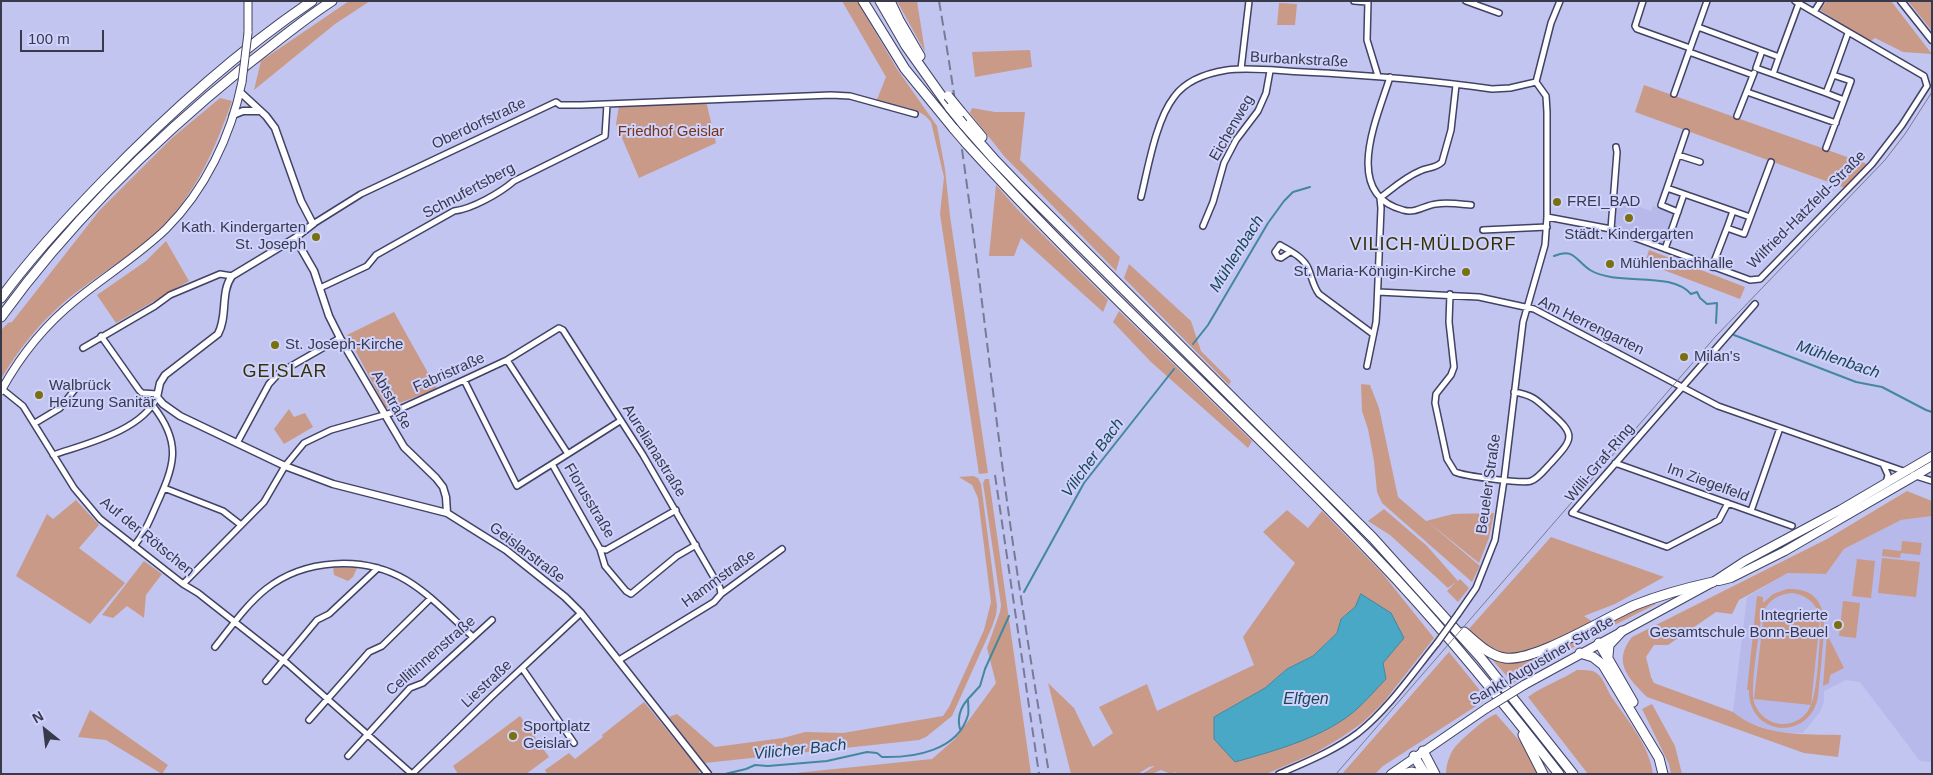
<!DOCTYPE html>
<html>
<head>
<meta charset="utf-8">
<style>
	body { margin:0 }
	#map { position:relative; width:1933px; height:775px; overflow:hidden; background:#c2c5ef; font-family:Arial,sans-serif }
	canvas { display:block }
	.frame { position:absolute; inset:0; border:2px solid #38394a; pointer-events:none }
	.north { position:absolute; left:20px; top:705px; width:50px; height:50px; -webkit-text-stroke:4px #ced2fd; paint-order:stroke; rotate:331deg; font-size:14px; font-weight:700; line-height:20px; text-align:center; color:#38394a }
	.north::after { content:''; display:block; margin:auto; width:18px; height:22px; background:#38394a; clip-path:polygon(50% 0,100% 100%,50% 72%,0 100%) }
	.scale { position:absolute; left:20px; top:30px; width:84px; height:22px; box-sizing:border-box; border:2px solid #38394a; border-top:0; padding-left:6px; font-size:15px; line-height:18px; white-space:nowrap; color:#38394a; -webkit-text-stroke:4px #ced2fd; paint-order:stroke }
</style>
</head>
<body>
<div id="map">
<canvas width="1933" height="775"></canvas>
<div class="frame"></div>
<div class="north">N</div>
<div class="scale">100 m</div>
</div>
<script>
const c = document.querySelector('canvas').getContext('2d');
c.lineJoin = 'round';
function fill(path, color) { c.fillStyle = color; c.fill(path, 'evenodd'); }
function stroke(path, color, width, dash) { c.strokeStyle = color; c.lineWidth = width; c.lineCap = dash ? 'butt' : 'round'; c.setLineDash(dash || []); c.stroke(path); }
function drawText(font, color, halo, rows, align = 'center') {
  c.font = font + ' Arial,sans-serif'; c.lineWidth = 4; c.setLineDash([]); c.textBaseline = 'middle'; c.strokeStyle = halo; c.fillStyle = color; for (const [text, x, y, turn = 0] of rows) {
    c.save(); c.translate(x, y); c.rotate((+turn || 0) * Math.PI / 180); c.textAlign = isNaN(turn) ? turn : align; if (halo) c.strokeText(text, 0, 0); c.fillText(text, 0, 0); c.restore();
  }
}
fill(new Path2D(`
	M1617 199 1651 211 1653 206 1673 213 1663 244 1615 227Z
	M1932 516V762L1920 761 1860 682 1846 680 1824 691V702L1820 712 1803 733 1775 732 1743 720 1733 712 1747 597 1788 573 1826 574 1844 549 1901 520Z`), '#b6b9ea');
fill(new Path2D(`
	M349 1H370L335 24 254 90 261 61Z
	M842 1H857L897 69 937 126 945 169 950 216 988 473 979 474 940 214 944 177 931 122C920 106 893 105 876 102L886 77Z
	M897 1H917L925 52Z
	M1827 1H1891L1932 54 1903 52 1875 38 1869 42 1820 10Z
	M1908 1H1932V31Z
	M1279 3 1297 4 1295 25H1277Z
	M1030 50 1032 67 975 77 972 52Z
	M1644 85 1867 164 1845 188 1635 112Z
	M220 98 232 101C216 146 198 189 165 224 135 255 96 275 63 303 38 325 18 350 1 379V330L8 323 12 322 99 211 172 138Z
	M706 101 716 143 639 178 616 124 619 105Z
	M972 108 995 112H1025L1020 160 1120 257 1116 271 1004 156 970 113Z
	M996 185 1018 210 1108 300 1103 312 1021 238 1014 256H989Z
	M166 241 189 281 116 323 97 295 146 261Z
	M1649 250 1745 287 1740 299 1645 263Z
	M1129 264 1191 321 1201 351 1231 381 1229 385 1124 278Z
	M1119 311 1252 441 1248 448 1151 362 1113 322Z
	M394 312 437 389 386 408 347 335Z
	M1361 384 1370 385 1379 408 1398 497 1426 521 1453 514 1494 513 1489 538 1479 563 1427 521 1480 566 1472 582 1382 503 1377 492 1374 461 1368 429 1362 411Z
	M289 409 294 417 305 413 313 427 284 444 274 429Z
	M973 476 978 478 981 484 997 606 996 615 992 627 952 716 926 737 919 740 705 763 669 717 677 714 715 747 783 738 805 732 843 733 943 716 949 707 984 630 991 602 978 498 972 485 959 477Z
	M985 479H989L1031 774H786L932 759 955 739 996 683 987 648 1000 612 1001 605 983 483Z
	M1907 491 1932 501V516L1901 520 1844 549 1826 574 1788 573 1739 600 1732 614 1716 612 1668 645H1654L1646 657 1651 677 1654 683 1733 712C1763 737 1804 734 1841 735L1838 757 1804 753 1647 697C1628 678 1612 662 1632 637L1827 539Z
	M76 500 99 525 79 548 125 583 90 624 16 576 47 514 53 519Z
	M1384 509 1427 546 1458 581 1460 579 1469 588 1458 602 1447 591 1456 582 1448 588 1390 535 1368 521Z
	M1287 510 1308 528 1322 511 1382 573 1434 638 1383 703 1362 723 1342 737 1315 753 1266 774H1176L1175 772 1171 774 1161 770 1152 774H1142L1155 766 1149 767 1138 774H1071L1048 683 1074 708 1093 747 1113 733 1099 707 1147 684 1157 711 1254 665 1243 637 1295 563 1263 532ZM1355 607 1262 755 1214 717 1265 688 1287 669 1313 656 1337 633 1341 619Z
	M1551 537 1664 577 1615 604 1584 616 1599 626 1653 601 1656 604 1591 637 1513 683 1467 631Z
	M1902 541 1922 543 1920 555 1901 553 1900 558 1882 556 1883 549 1901 551Z
	M1882 558 1920 562 1916 597 1878 593Z
	M1857 559 1875 561 1871 598 1852 596Z
	M144 561 162 574 146 595 144 618 127 606 113 618 102 615Z
	M333 567 357 568 353 577 348 581 334 575Z
	M1787 589C1831 587 1825 626 1822 655 1821 669 1819 683 1818 697 1809 742 1748 736 1749 690H1747L1757 596 1763 597V603L1773 594ZM1792 593C1809 595 1820 607 1821 624 1819 643 1818 692 1810 707 1805 718 1794 724 1783 724 1770 724 1758 715 1754 702 1750 686 1759 637 1761 618 1765 603 1776 594 1792 593Z
	M1843 601 1860 603 1856 638 1839 636Z
	M1764 612 1820 618 1811 705 1754 699Z
	M1827 634 1844 668 1830 675 1829 683 1823 686Z
	M1449 652 1487 699 1383 766 1375 774H1342Z
	M1577 670C1582 670 1589 670 1593 671 1603 675 1606 688 1611 696 1627 720 1649 744 1653 774H1588L1528 697C1543 686 1561 680 1577 670Z
	M644 702 699 769V774H547L545 770 569 753 575 759 603 737 602 735Z
	M1652 704 1675 746 1682 774H1671L1669 764 1642 709Z
	M90 710 168 765 162 774 106 740 78 737Z
	M1496 714 1524 746 1538 774H1446C1446 765 1449 755 1455 747 1463 738 1485 718 1496 714Z
	M520 716 549 757 526 774H458L453 766Z`), '#ca9a88');
const water = new Path2D(`
	M1361 594 1391 613 1404 638 1383 663 1386 679C1376 689 1367 700 1357 709 1326 737 1274 751 1235 762L1214 739V717L1265 688 1287 669 1313 656 1337 633 1341 619 1355 607Z`);
fill(water, '#49a8c5');
stroke(water, '#4487a0', 1);
stroke(new Path2D(`
	M1554 256C1574 247 1576 261 1590 270 1618 287 1670 270 1691 294L1697 292 1700 298 1707 304 1717 303 1716 323
	M1734 335 1856 382 1882 387 1926 410 1932 412
	M1193 344 1208 325 1268 223 1284 201 1293 192 1310 187
	M1024 592 1084 483 1174 369
	M960 729C957 718 960 708 968 699
	M725 774 746 769 755 765 768 766 827 761 867 752 877 753 882 757C913 758 958 751 968 715 969 711 968 704 968 699L980 686 985 669 1009 616`), '#4487a0', 2);
const minor = new Path2D(`
	M1354 1 1367 2
	M1368 1 1367 40 1378 76
	M1466 1 1474 4 1475 1
	M1643 1 1635 26 1637 29 1690 48
	M1474 4 1499 13
	M1814 12 1821 1
	M1698 27 1779 57 1773 74 1756 68 1762 51
	M1689 52 1753 75
	M1779 57 1799 3
	M1241 69 1249 1
	M1773 74 1826 93
	M1833 75 1851 81 1844 100 1826 93 1833 75 1834 72 1848 33
	M1390 77C1378 116 1341 194 1403 210 1415 214 1425 205 1436 204 1447 202 1460 204 1471 205
	M1536 82 1551 23 1560 1
	M1747 92 1836 123
	M1674 94 1707 1
	M1737 116 1754 73
	M1826 148 1844 100
	M1678 155 1700 162
	M1667 188 1686 132
	M1141 197C1148 168 1156 120 1174 97 1186 80 1208 73 1227 70 1252 67 1278 71 1303 72 1366 75 1429 80 1492 89L1510 88 1536 82
	M1380 198C1392 189 1405 177 1420 171 1427 167 1435 169 1442 162L1451 130 1456 85
	M1678 212 1661 205 1667 188 1684 194
	M1547 217 1611 229 1750 280 1760 279 1872 164 1902 125 1927 86 1924 76 1795 1
	M1750 217 1733 211 1727 228 1744 234 1771 162
	M313 224 361 194 556 102 560 105H581L831 95 850 96 915 114
	M1203 226 1213 202 1224 163 1236 140 1258 111 1266 93 1270 71
	M1611 229 1617 152 1616 147
	M1483 230 1547 227
	M1665 249 1684 194 1733 211
	M1290 252 1281 258 1278 257 1275 252 1280 245C1290 251 1303 257 1308 268 1312 277 1313 286 1319 294L1373 334
	M1712 267 1727 228
	M320 288 367 266 376 255 454 211C472 209 500 193 514 181L605 136 607 104
	M1378 292 1479 297 1534 309 1718 406 1906 472
	M1450 294 1449 322 1454 367 1451 375 1436 394 1435 403 1447 459 1455 472C1464 476 1523 484 1531 481 1539 478 1545 469 1551 463 1574 438 1576 435 1550 412 1536 399 1532 395 1514 392
	M101 336 139 390 142 393 157 394
	M83 348 155 306 170 295 220 274 232 276
	M507 360 568 454
	M1367 366 1376 322 1377 306 1381 208 1380 198
	M464 380 517 486 552 464
	M2 389 23 406 74 488 100 519 183 584 198 593 288 664 412 774
	M620 421 552 464 600 549 606 550 676 510
	M35 423 60 408 76 388 86 385
	M237 443 269 384 279 373 340 338
	M53 455C85 444 142 431 157 397
	M1615 463 1792 526
	M1883 464 1888 475 1886 483
	M1913 475 1932 481
	M164 488 223 511 241 525
	M1728 503 1719 520 1667 547 1572 513 1755 304
	M1751 511 1780 428
	M134 546C144 534 150 520 156 506 174 466 183 444 153 406
	M600 549 605 566 626 591 631 594 677 556 696 545
	M183 584 264 502 285 466 304 443 331 430 391 413 464 380 507 360 559 328 563 330 643 455 720 588 721 594
	M1458 614 1476 588 1495 540 1504 480 1523 322 1545 245 1547 217V112L1546 96 1536 82
	M215 647C231 627 246 605 266 589 304 559 363 555 406 580 431 595 451 617 473 637
	M619 660 714 602 721 594 782 549
	M522 668 574 743
	M266 681 317 620 329 614 378 568
	M309 720 369 652 382 646 431 598
	M348 756 410 688 423 683 492 620
	M412 774 491 697 581 613
	M1279 774C1306 762 1334 751 1358 733 1389 708 1412 674 1437 643`);
const tertiary = new Path2D(`
	M1901 1 1932 40
	M240 92 266 116 275 128 301 201 313 224 295 238 232 276C220 292 228 316 218 334L165 375 160 383 157 397 163 404 180 416 285 466 333 484 447 513 506 550 565 597 581 613 708 774
	M233 115 243 111H260
	M295 238 314 271 329 316 340 338 404 447 436 478 443 487 446 497 447 513`);
const secondary = new Path2D(`
	M248 1V33
	M1 391C20 356 45 325 76 300 105 276 138 256 166 229 205 190 231 136 242 82`);
const primary = new Path2D(`
	M1719 581 1731 578 1785 551 1932 466
	M1524 685 1713 582 1745 561 1840 510 1932 456
	M1391 774 1487 708`);
const motorway = new Path2D(`
	M863 1 905 69 954 129
	M880 1 906 46 950 108
	M890 1 899 20 920 56
	M961 112 982 137
	M963 124 994 159 1020 186 1373 538 1481 658 1573 774
	M966 143C1103 294 1257 430 1397 580 1454 642 1507 707 1559 774
	M1 298C31 257 67 218 103 181 167 115 235 53 312 1
	M1 317C69 223 154 140 244 67 273 45 301 21 332 1
	M1464 632C1476 642 1489 656 1505 658 1535 662 1605 618 1635 605 1660 595 1686 588 1713 582
	M1599 643 1633 702
	M1580 653 1593 657 1603 665 1659 758 1663 774
	M1608 656 1609 645 1622 631
	M1523 735 1543 774
	M1423 751 1435 774
	M1414 756 1425 774
	M1403 774 1412 772 1420 774`);
stroke(minor, '#414265', 8);
stroke(tertiary, '#414265', 9);
stroke(secondary, '#414265', 9);
stroke(primary, '#414265', 10);
stroke(motorway, '#414265', 11);
stroke(minor, '#fff', 5);
stroke(tertiary, '#fff', 6);
stroke(secondary, '#fff', 7);
stroke(primary, '#fff', 8);
stroke(motorway, '#fff', 9);
stroke(new Path2D(`
	M1336 774 1716 336 1885 160 1905 134 1932 92`), '#787a97', 1);
stroke(new Path2D(`
	M939 1C966 157 983 315 1003 471 1016 572 1033 673 1049 774
	M995 475 1039 774`), '#787a97', 2, [10, 5]);
const minorBridge = new Path2D(`
	M1437 643 1458 614`);
const secondaryBridge = new Path2D(`
	M242 82 248 33`);
const primaryBridge = new Path2D(`
	M1487 708 1524 685`);
const motorwayBridge = new Path2D(`
	M948 96 961 112
	M950 108 963 124
	M954 129 966 143`);
stroke(minorBridge, '#414265', 8, []);
stroke(secondaryBridge, '#414265', 9, []);
stroke(primaryBridge, '#414265', 10, []);
stroke(motorwayBridge, '#414265', 11, []);
stroke(minorBridge, '#fff', 5);
stroke(secondaryBridge, '#fff', 7);
stroke(primaryBridge, '#fff', 8);
stroke(motorwayBridge, '#fff', 9);
for (const [x, y, r, color] of [
	[1557,202,5,"#7b700e"],
	[1629,218,5,"#7b700e"],
	[316,237,5,"#7b700e"],
	[1610,264,5,"#7b700e"],
	[1466,272,5,"#7b700e"],
	[275,345,5,"#7b700e"],
	[1684,357,5,"#7b700e"],
	[39,395,5,"#7b700e"],
	[1838,625,5,"#7b700e"],
	[513,736,5,"#7b700e"]
]) { const dot = new Path2D(); dot.arc(x, y, r, 0, 2 * Math.PI); c.fillStyle = color; c.fill(dot); stroke(dot, '#ced2fd', 2); }
drawText('15px', '#38394a', '#ced2fd', [
	["Burbankstraße",1299,60,3],
	["Oberdorfstraße",479,124,-25],
	["Eichenweg",1232,128,-60],
	["Schnufertsberg",469,191,-28],
	["Wilfried-Hatzfeld-Straße",1807,210,-45],
	["Am Herrengarten",1591,326,26],
	["Fabristraße",449,373,-24],
	["Abtstraße",391,400,60],
	["Aurelianastraße",654,451,58],
	["Willi-Graf-Ring",1600,463,-50],
	["Im Ziegelfeld",1708,483,20],
	["Beueler Straße",1489,484,-82],
	["Florusstraße",589,501,59],
	["Auf der Rötschen",147,537,39],
	["Geislarstraße",527,553,37],
	["Hammstraße",719,579,-36],
	["Cellitinnenstraße",431,656,-41],
	["Sankt Augustiner Straße",1542,661,-30],
	["Liestraße",487,684,-43]
]);
drawText('15px', '#773417', '#ced2fd', [
	["Friedhof Geislar",671,132]
]);
drawText('15px', '#38394a', '#ced2fd', [
	["FREI_BAD",1567,202],
	["Kath. Kindergarten",306,228,"right"],
	["St. Joseph",306,245,"right"],
	["Städt. Kindergarten",1629,235,"center"],
	["Mühlenbachhalle",1620,264],
	["St. Maria-Königin-Kirche",1456,272,"right"],
	["St. Joseph-Kirche",285,345],
	["Milan's",1694,357],
	["Walbrück",49,386],
	["Heizung Sanitär",49,403],
	["Integrierte",1828,616,"right"],
	["Gesamtschule Bonn-Beuel",1828,633,"right"],
	["Sportplatz",523,727],
	["Geislar",523,744]
], 'left');
drawText('italic 16px', '#1c4653', '#ced2fd', [
	["Mühlenbach",1237,254,-58],
	["Mühlenbach",1838,360,19],
	["Vilicher Bach",1093,458,-54],
	["Elfgen",1306,700],
	["Vilicher Bach",800,750,-6]
]);
c.letterSpacing = '1px';
drawText('18px', '#373206', '#ced2fd', [
	["VILICH-MÜLDORF",1433,245],
	["GEISLAR",285,372]
]);
c.letterSpacing = '0px';
</script>
</body>
</html>
